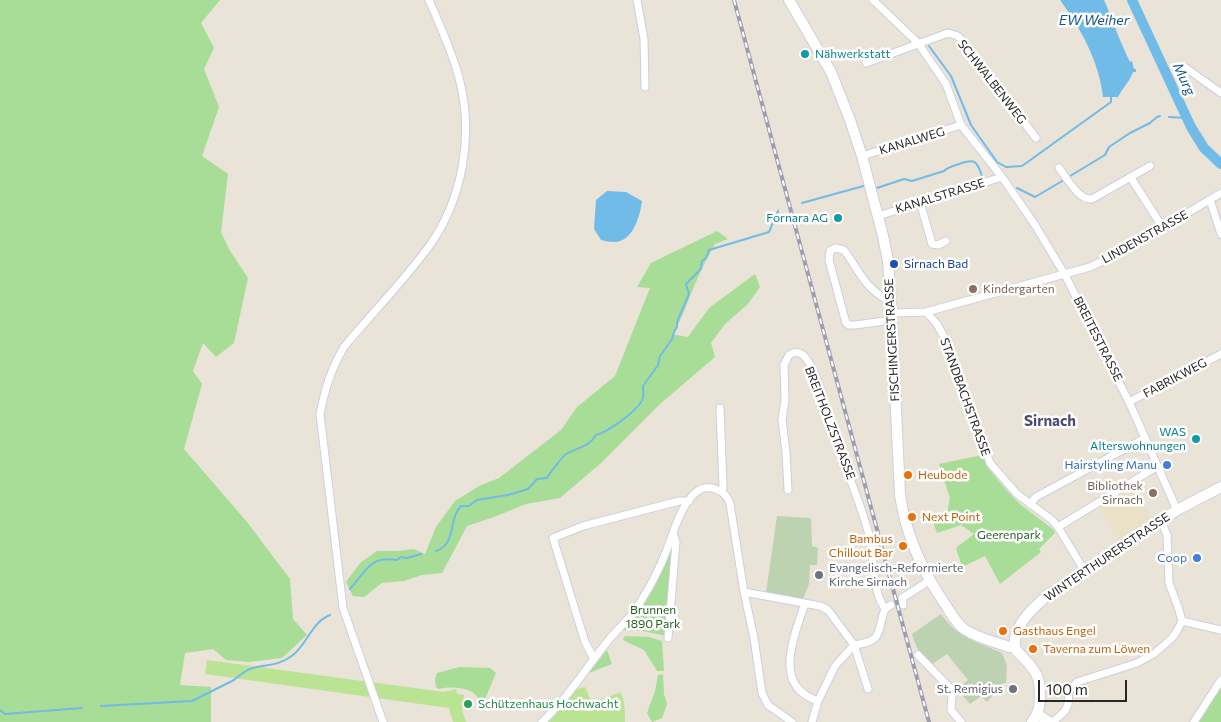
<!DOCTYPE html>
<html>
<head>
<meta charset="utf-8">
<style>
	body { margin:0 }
	#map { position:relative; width:1221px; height:722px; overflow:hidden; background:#e9e3d8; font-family:Commissioner,sans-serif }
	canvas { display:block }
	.scale { position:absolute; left:1038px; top:680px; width:89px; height:22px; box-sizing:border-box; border:2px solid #272727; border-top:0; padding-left:6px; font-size:15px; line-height:18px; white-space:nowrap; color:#272727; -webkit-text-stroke:4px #fff; paint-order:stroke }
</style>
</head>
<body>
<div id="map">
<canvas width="1221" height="722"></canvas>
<div class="scale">100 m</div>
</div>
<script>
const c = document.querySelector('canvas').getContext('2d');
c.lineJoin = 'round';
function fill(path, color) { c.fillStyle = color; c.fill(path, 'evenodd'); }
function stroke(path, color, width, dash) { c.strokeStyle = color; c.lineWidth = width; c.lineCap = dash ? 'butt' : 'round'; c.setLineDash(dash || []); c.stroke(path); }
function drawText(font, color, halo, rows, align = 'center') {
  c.font = font + ' Commissioner,sans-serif'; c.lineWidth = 5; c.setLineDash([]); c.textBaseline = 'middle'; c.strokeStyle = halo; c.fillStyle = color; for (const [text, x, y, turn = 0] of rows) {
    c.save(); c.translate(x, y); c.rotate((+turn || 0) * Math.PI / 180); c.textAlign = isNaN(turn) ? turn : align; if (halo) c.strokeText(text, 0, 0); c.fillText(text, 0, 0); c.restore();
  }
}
fill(new Path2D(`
	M1135 483 1150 513 1148 514 1151 520 1118 541 1097 505Z`), '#eae2c8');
fill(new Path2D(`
	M0 0H220L201 23 214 48 204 69 219 107 202 156 228 174 221 232 229 249 248 278 234 343 216 357 203 343 193 371 202 384 184 449 247 522 290 579 293 619 307 635 282 658 249 662 226 660 213 649 185 653 180 685 211 687V722H0Z
	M717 231 728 239 715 244 701 270 676 330 672 334 688 337 709 308 755 274 760 287 748 304 725 324 711 343 715 357 660 404 600 464 560 498 526 504 494 517 467 526 442 573 422 575 404 581 382 583 364 597 353 596 346 582 360 563 377 551H398L414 549 425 554 436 527 455 501 479 486 499 478 561 430 577 407 615 376 650 288 637 287 651 263Z
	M982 455 988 468 1007 491 1021 505 1054 530 1055 533 1039 549 1041 552 1000 584 985 556 962 567 956 548 974 534 961 525 937 533 932 519 947 514 950 498 939 464Z
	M673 544 666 636 643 631 622 630 661 572Z
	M625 636 649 637 662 641 664 671H657L644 650 623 640Z
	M607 650 612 664 589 673Z
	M459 667 490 668 496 673 485 699 478 698C472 687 450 686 439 689L436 687 435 679 437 673Z
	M663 674 664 694 667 704 662 718 652 722 647 713 655 691 658 675Z
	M1221 686V722H1194Z`), '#a8dd97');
fill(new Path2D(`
	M777 516 811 518 812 546 818 548 817 565H810L809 584 803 599 766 593Z
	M941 614C957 638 978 642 1002 653L1007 665 1006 683H1003L987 702 981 696 970 704 957 689 968 680 947 654 931 665C920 655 916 648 912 634Z`), '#bdd2b1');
fill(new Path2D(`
	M207 660 444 692 456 689 457 694 464 695 462 710 466 722H453L449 708 205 674Z
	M585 687 591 701 606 698 620 692C625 700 625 712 625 722H547L576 689Z`), '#bae493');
fill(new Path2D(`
	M1060 0H1104C1113 21 1120 42 1130 62L1132 61 1134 69H1136V72H1133C1131 79 1122 89 1118 97H1103C1099 61 1081 29 1060 0Z
	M607 191 626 192 642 201C640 216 633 242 614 242 610 242 605 241 601 240L594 229 596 200Z`), '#70bbe7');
stroke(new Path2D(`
	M929 46 951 76 971 125 997 162 1006 167 1022 166 1111 102V97
	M1169 117 1187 118
	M1070 176 1105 155 1109 147 1130 133 1150 123 1157 117 1160 116
	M877 188 904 179 912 181 944 171C948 167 953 166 959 164 975 158 977 161 982 176
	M1017 188 1035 197 1064 180
	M802 203 867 185
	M436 551C457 544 448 519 461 506H469L477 500 508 495 528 489 537 479 547 478C548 475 565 454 566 454 578 447 588 448 596 435 608 432 639 410 643 398 644 394 643 390 643 386L658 365 660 356 672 339 674 332 677 327V322L689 294 686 284 701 269 702 261 706 258 709 250 769 232 778 211
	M350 589C367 570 369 556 397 560L401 557 407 558 421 554
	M101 706 192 701 234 680C239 676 245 670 253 668 268 664 279 666 293 655 307 644 312 622 330 615
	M0 710 5 714 82 708`), '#70bbe7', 2);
stroke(new Path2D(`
	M1132 0 1191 127 1204 148 1221 164`), '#70bbe7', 10);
const street = new Path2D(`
	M637 0 644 39 645 87
	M873 0 918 43 946 84 961 125 1002 177 1035 225 1065 275 1130 404 1177 510
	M866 63 948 33 958 36 1036 138
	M1186 68 1221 93
	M862 156 961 125
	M1059 168C1067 178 1078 200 1092 199L1150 166
	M1131 178 1163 228
	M1210 200 1221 234
	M920 202 932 244 938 245 946 241
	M878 216 1002 177
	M891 302C864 288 861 273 844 250L835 248 830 251 829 260 846 323 849 325H855L892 320
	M926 312 937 324 945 339 990 463 1017 494 1052 520 1058 527 1084 570
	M892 313 926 312 1090 267 1131 247 1221 193
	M1129 402 1221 354
	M720 408 723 487 722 492
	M788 490 786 452 782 420 785 400 784 365 789 355C793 352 798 351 803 355 818 369 827 414 833 434 845 468 860 500 869 535 875 558 871 589 885 609
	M1030 504 1036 497 1145 438
	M1058 527 1158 466
	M744 592 820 606 828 610 854 645C885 641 876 632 885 609L891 605
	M805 603C795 635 771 686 818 701
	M903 605 902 598 929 581
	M1182 621 1221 630
	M668 638 676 542 673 533
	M854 645 868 689
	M918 655 950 688 952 696 951 710 961 722
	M594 659 585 642 553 538 583 526 679 501H689
	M383 722 343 608 320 414C325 389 331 369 344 347 372 313 404 281 430 245 463 198 474 134 459 78 452 51 440 26 429 0
	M542 722C567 699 586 668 607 642 615 632 625 623 633 613 642 600 651 585 658 570 671 547 675 513 694 494 706 482 726 489 730 504L744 592 754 638 762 693 768 705 792 722
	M812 722 818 701 835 666 854 645
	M1053 722 1065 711 1068 704 1069 691 1077 682 1137 663 1155 653 1172 638 1177 631 1182 621 1178 607 1169 583 1167 535 1161 520
	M1194 722 1221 680`);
const secondary = new Path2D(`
	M789 0 831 72 850 120 862 156 883 236 888 261 891 302 900 495C906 535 922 571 945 604 951 613 955 622 964 629 977 638 995 642 1010 647L1015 646
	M1015 646C1012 626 1035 606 1049 594L1177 510 1221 487
	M1015 646 1016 650C1033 668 1041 673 1040 699 1039 708 1038 715 1032 722
	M1037 714 1049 722`);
stroke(street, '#cecfdf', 9);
stroke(secondary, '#cecfdf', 12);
stroke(street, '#fff', 7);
stroke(secondary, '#fff', 10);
const rail = new Path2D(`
	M734 0 929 722`);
stroke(rail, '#9c9db0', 4);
stroke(rail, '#fff', 2, [5.5]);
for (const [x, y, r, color] of [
	[805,54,5,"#0f9aa8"],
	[838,218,5,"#0f9aa8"],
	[894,264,5,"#1a4fb4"],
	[973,289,5,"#8d6e63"],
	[1196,439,5,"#0f9aa8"],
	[1167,465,5,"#3f7fe0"],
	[908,475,5,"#e8710a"],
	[1153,493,5,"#8d6e63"],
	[912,517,5,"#e8710a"],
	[903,546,5,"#e8710a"],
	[1197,558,5,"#3f7fe0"],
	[819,575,5,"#6b7280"],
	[1003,631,5,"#e8710a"],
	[1033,649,5,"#e8710a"],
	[1013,689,5,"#6b7280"],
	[468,704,5,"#2e9e5b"]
]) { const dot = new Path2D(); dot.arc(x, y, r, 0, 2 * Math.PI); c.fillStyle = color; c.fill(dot); stroke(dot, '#fff', 2); }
drawText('12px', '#0d838f', '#fff', [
	["Nähwerkstatt",815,54,"left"],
	["Fornara AG",828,218],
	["WAS",1186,432],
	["Alterswohnungen",1186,446]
], 'right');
drawText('12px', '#272727', '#fff', [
	["SCHWALBENWEG",992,82,52],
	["KANALWEG",912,141,-17],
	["KANALSTRASSE",940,196,-17],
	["LINDENSTRASSE",1145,237,-29],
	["BREITESTRASSE",1098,339,63],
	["FISCHINGERSTRASSE",892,340,-93],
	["FABRIKWEG",1175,378,-28],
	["STANDBACHSTRASSE",965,397,70],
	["BREITHOLZSTRASSE",830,423,69],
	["WINTERTHURERSTRASSE",1107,557,-34]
]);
drawText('12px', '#164399', '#fff', [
	["Sirnach Bad",904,264]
], 'left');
drawText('12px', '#785e54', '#fff', [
	["Kindergarten",983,289],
	["Bibliothek",1143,486,"right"],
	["Sirnach",1143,500,"right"]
], 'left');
drawText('12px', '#366cbe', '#fff', [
	["Hairstyling Manu",1157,465],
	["Coop",1187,558]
], 'right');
drawText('12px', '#c56008', '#fff', [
	["Heubode",918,475],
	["Next Point",922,517],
	["Bambus",893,539,"right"],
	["Chillout Bar",893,553,"right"],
	["Gasthaus Engel",1013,631],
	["Taverna zum Löwen",1043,649]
], 'left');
drawText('12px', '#235e1c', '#fff', [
	["Geerenpark",1009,535],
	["Brunnen",653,610],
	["1890 Park",653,624]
]);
drawText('12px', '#5b616d', '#fff', [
	["Evangelisch-Reformierte",829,568],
	["Kirche Sirnach",829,582],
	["St. Remigius",1003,689,"right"]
], 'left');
drawText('12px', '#27864d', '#fff', [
	["Schützenhaus Hochwacht",478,704]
], 'left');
drawText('italic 14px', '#14578d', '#fff', [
	["EW Weiher",1094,20],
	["Murg",1184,79,65]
]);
drawText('bold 15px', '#4a4e74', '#fff', [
	["Sirnach",1050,421]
]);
</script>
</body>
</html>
